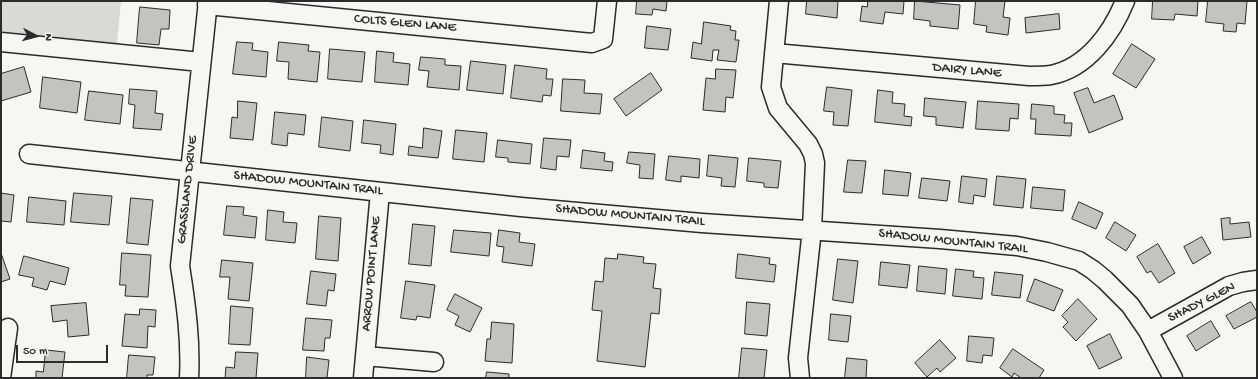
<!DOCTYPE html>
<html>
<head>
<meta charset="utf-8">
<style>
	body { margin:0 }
	#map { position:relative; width:1258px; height:379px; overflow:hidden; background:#f6f6f2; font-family:"Gochi Hand",sans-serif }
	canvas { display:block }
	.frame { position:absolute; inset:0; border:2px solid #2b2b2b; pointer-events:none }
	.north { position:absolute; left:16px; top:16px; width:40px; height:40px; -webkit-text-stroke:3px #f6f6f2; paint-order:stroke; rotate:96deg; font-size:11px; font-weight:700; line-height:16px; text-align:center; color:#2b2b2b }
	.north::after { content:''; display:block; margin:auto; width:14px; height:18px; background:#2b2b2b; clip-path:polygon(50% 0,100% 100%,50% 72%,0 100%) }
	.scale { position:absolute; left:16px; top:345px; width:92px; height:18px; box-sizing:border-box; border:2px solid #2b2b2b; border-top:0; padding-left:5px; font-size:12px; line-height:14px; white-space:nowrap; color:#2b2b2b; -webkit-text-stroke:3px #f6f6f2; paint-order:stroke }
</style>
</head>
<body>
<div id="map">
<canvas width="1258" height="379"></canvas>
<div class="frame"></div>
<div class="north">N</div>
<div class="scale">50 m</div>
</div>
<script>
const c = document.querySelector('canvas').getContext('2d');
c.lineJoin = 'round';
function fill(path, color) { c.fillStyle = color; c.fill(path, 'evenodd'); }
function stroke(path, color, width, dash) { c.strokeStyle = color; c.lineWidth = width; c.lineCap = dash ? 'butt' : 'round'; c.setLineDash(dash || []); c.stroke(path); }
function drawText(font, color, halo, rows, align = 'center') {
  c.font = font + ' "Gochi Hand",sans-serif'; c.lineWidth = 4; c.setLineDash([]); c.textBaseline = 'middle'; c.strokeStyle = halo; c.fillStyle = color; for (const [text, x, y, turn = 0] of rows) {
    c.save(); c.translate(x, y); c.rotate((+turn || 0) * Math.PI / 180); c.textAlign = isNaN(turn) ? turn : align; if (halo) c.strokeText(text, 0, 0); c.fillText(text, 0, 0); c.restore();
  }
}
fill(new Path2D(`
	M1 1H121L116 53 1 42Z`), '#d9d9d5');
const building = new Path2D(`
	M637 1H667L666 11 653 9 652 15 636 14Z
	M807 1H838L837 18 806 14Z
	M868 1H904L903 14 885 12 883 24 860 21 862 6 867 7Z
	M915 1 960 5 958 29 930 26V21L914 19Z
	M976 1H1005L1003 17 1010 18 1008 35 986 32 987 26 974 24Z
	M1153 1H1198L1197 16 1175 14 1174 20 1152 19Z
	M1208 1H1247L1245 24 1237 23 1236 32 1223 31 1224 24 1206 22Z
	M140 7 170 10 169 29H161L159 45 137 43Z
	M1059 14 1060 29 1026 33 1025 18Z
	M704 22 731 26 730 30 736 31 735 40H739L736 62 717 60 719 50H713L712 61 691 58 693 42 701 44Z
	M647 26 671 29 668 50 645 48Z
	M237 42 253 43 252 50 268 52 266 77 233 74Z
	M279 42 309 45 308 51 320 52 317 82 288 79 289 62 277 61Z
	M1132 44 1155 59 1136 88 1113 74Z
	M330 49 365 52 362 82 328 79Z
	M377 51 394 53 393 62 410 64 408 85 375 82Z
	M421 57 445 59V65L461 66 459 90 427 87 429 71 419 70Z
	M471 61 506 65 503 94 467 90Z
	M515 65 547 69 546 79H553L551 96 543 95 542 102 511 98Z
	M24 67 31 92 1 101V74Z
	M716 69 736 70 733 98 726 97 725 112 703 110 706 78 715 79Z
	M651 73 662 90 626 116 614 99Z
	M43 77 81 82 77 113 40 108Z
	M563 79 585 80 584 93 602 94 600 114 561 111Z
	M827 87 852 90 848 126 833 125 834 112 824 111Z
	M1088 88 1094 103 1114 95 1123 119 1089 133 1074 93Z
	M130 89 157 91 155 113 163 114 161 130 133 128 135 105 129 104Z
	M878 90 893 92 892 103 905 104 904 116 912 117 911 126 875 122Z
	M89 91 123 95 120 124 85 120Z
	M925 98 966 102 963 128 936 125V117L924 116Z
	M238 101 257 103 253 140 230 138 232 117 237 118Z
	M978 101 1019 104 1018 119 1010 118 1009 131 976 129Z
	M1032 104 1054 106V114L1065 115 1064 123H1072L1071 136 1035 134 1036 119H1031Z
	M275 112 306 115 304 135 288 133 287 146 272 144Z
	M322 117 353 121 350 151 319 147Z
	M364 120 396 124 393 155 380 153 381 145 362 143Z
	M424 128 442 131 438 158 408 155 409 146 422 148Z
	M456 130 487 133 484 162 453 159Z
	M544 138 571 140 569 157 557 156 556 170 541 168Z
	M498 140 532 144 530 164 508 162V158L496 157Z
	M583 150 605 153 604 161 613 162 612 171 581 168Z
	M629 152 655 154 653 179 639 178 640 165 627 163Z
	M709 155 738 158 735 187 721 186 722 178 707 176Z
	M669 156 700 159 699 178 681 176V182L666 180Z
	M749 158 781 161 778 188 764 187V183L747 181Z
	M848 160 866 161 862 193 844 192Z
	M885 170 911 173 908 196 883 194Z
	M962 176 987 179 985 197 974 195 973 204 959 202Z
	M997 176 1026 179 1023 208 994 205Z
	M922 178 950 181 947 201 919 198Z
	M1033 187 1065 190 1063 211 1031 208Z
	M1 193 14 195 11 222 1 221Z
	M74 193 112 196 109 225 71 222Z
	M29 197 66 201 64 225 27 222Z
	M131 198 153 200 148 245 127 243Z
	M1079 202 1103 213 1096 229 1072 219Z
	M227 206 244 207 243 215 257 217 255 238 224 235Z
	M268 210 284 212 283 222 297 223 295 243 266 240Z
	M319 216 341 218 338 261 316 259Z
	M1230 218V224L1249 222 1251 237 1223 240 1221 219Z
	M1115 222 1136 235 1126 251 1106 238Z
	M413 224 435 226 431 266 409 264Z
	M454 230 491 233 489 256 451 252Z
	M499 230 520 233 519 242 535 244 532 266 502 262 504 247 497 246Z
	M1202 237 1211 253 1193 264 1184 247Z
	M1158 244 1175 273 1159 283 1151 271 1147 273 1137 257Z
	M1 253 10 279 1 282Z
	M122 253 151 255 148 297 125 296 126 285H120Z
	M618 254 644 257 643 263 656 264 653 288 661 289 659 314 651 313 645 367 597 361 602 311 592 310 595 281 603 282 605 258 617 259Z
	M738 254 770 258 769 264 776 265 774 282 736 278Z
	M24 256 69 268 65 285 50 281 47 290 32 286 34 278 19 275Z
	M838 259 858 261 853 303 833 300Z
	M222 260 253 263 249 301 228 299 230 277H220Z
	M881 262 910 265 907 288 879 285Z
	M919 266 947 269 945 294 917 291Z
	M956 269 974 271 973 277 984 278 982 299 953 296Z
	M311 271 336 274 334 291 328 290 326 306 307 304Z
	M995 272 1023 275 1020 298 992 295Z
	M1035 279 1063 290 1054 311 1027 301Z
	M406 281 435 285 430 318 417 316 416 320 401 318Z
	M455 294 482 308 470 332 455 325 459 316 447 310Z
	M1078 299 1097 319 1076 341 1063 327 1068 322 1062 316Z
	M747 302 770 304 767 336 745 334Z
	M1251 302 1257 312V317L1234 329 1226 316Z
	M86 303 89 335 68 337 67 320 53 322 51 306Z
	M231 306 253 308 250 345 229 344Z
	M140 309 156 310 155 327 148 326 147 348 122 346 125 314 139 315Z
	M831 314 851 316 848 342 829 340Z
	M306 318 332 320 330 338H325L324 351 303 350Z
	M1211 321 1220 336 1196 351 1187 336Z
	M492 322 514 324 512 363 485 361 487 339H490Z
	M1110 334 1122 358 1099 369 1087 346Z
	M969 336 994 338 992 356 983 355 982 363 967 361Z
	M940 340 956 358 940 372 937 368 927 377 915 363Z
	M742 348 767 350 764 378H739Z
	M1013 349 1044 370 1039 378H1021L1014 373 1012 377 1000 368Z
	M46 350 65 352 62 378H36V371L43 372Z
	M236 352 258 353 256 378H225L226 367 234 368Z
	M129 355 155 357 153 375H147V378H127Z
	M307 357 329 360 327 378H306Z
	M847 358 867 360 866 378H845Z
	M487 372 509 374V378H486Z`);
fill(building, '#c3c3c0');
stroke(building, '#2b2b2b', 1);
const minor = new Path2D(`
	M779 1 771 87 778 108 808 144 813 154 815 163 812 229 798 358 800 378
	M207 5 592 43 603 39 607 1
	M1 42 201 62
	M774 53 1029 76C1036 76 1044 76 1051 75 1087 68 1112 33 1125 1
	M29 154 521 207 702 223 940 239 1017 246 1047 252 1079 261 1093 270 1105 280 1130 305 1148 331 1173 378
	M1148 331 1229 286 1243 282 1257 280
	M365 356 434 362
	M1 378 8 328
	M189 378C191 340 186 304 180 266L208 1
	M363 378 380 192`);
stroke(minor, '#2b2b2b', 21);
stroke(minor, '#f6f6f2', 18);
drawText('14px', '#2b2b2b', '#f6f6f2', [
	["COLTS GLEN LANE",405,24,5],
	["DAIRY LANE",967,71,5],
	["SHADOW MOUNTAIN TRAIL",308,184,6],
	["GRASSLAND DRIVE",188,190,-84],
	["SHADOW MOUNTAIN TRAIL",630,216,5],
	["SHADOW MOUNTAIN TRAIL",953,242,6],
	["ARROW POINT LANE",372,274,-85],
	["SHADY GLEN",1202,303,-27]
]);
</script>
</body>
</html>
